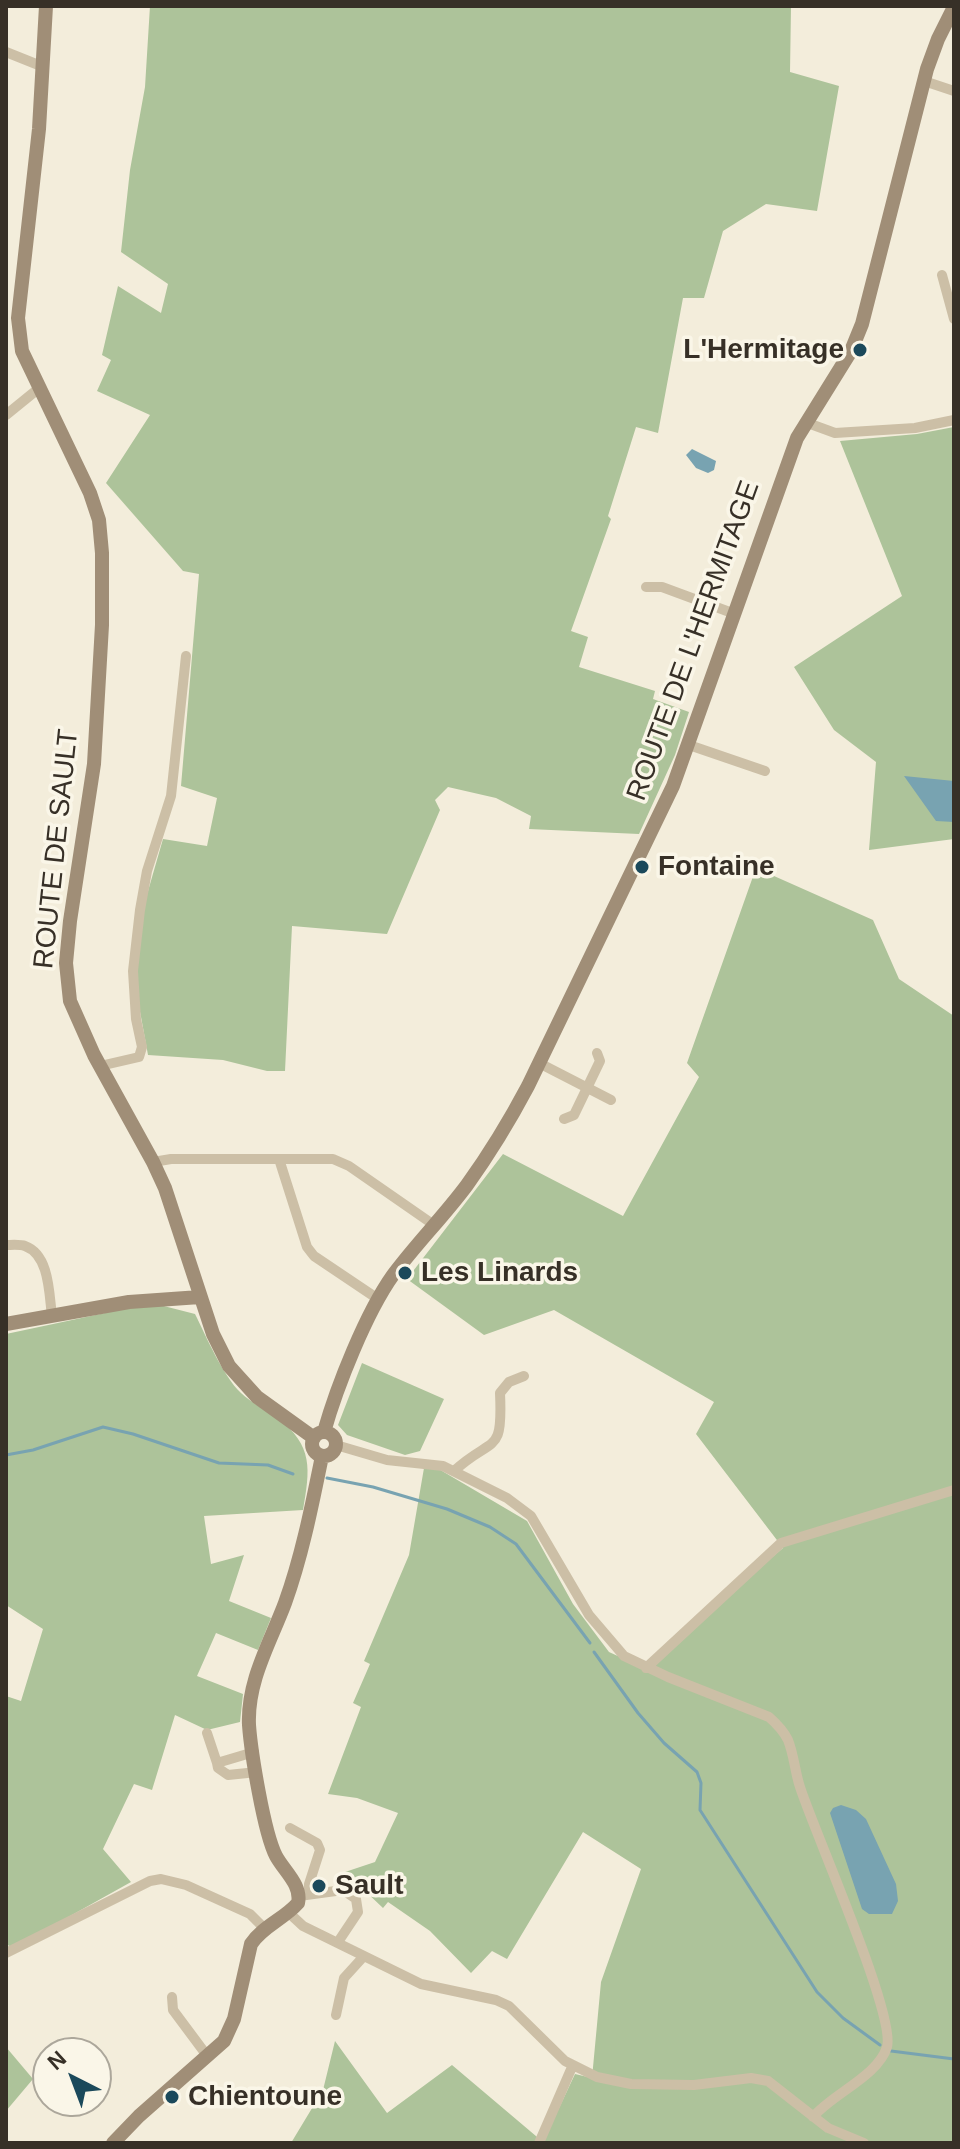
<!DOCTYPE html>
<html>
<head>
<meta charset="utf-8">
<style>
	body { margin:0 }
	#map { position:relative; width:960px; height:2149px; overflow:hidden; background:#f3eddb; font-family:Arial,sans-serif }
	canvas { display:block }
	.frame { position:absolute; inset:0; border:8px solid #373027; pointer-events:none }
	.north { position:absolute; left:32px; top:2037px; width:80px; height:80px; box-sizing:border-box; background:#faf6e8; border:2px solid #aca79b; border-radius:50%; rotate:318deg; font-size:22px; font-weight:700; line-height:32px; text-align:center; color:#373027 }
	.north::after { content:''; display:block; margin:auto; width:28px; height:36px; background:#1b495b; clip-path:polygon(50% 0,100% 100%,50% 72%,0 100%) }
</style>
</head>
<body>
<div id="map">
<canvas width="960" height="2149"></canvas>
<div class="frame"></div>
<div class="north">N</div>
</div>
<script>
const c = document.querySelector('canvas').getContext('2d');
c.lineJoin = 'round';
function fill(path, color) { c.fillStyle = color; c.fill(path, 'evenodd'); }
function stroke(path, color, width, dash) { c.strokeStyle = color; c.lineWidth = width; c.lineCap = dash ? 'butt' : 'round'; c.setLineDash(dash || []); c.stroke(path); }
function drawText(font, color, halo, rows, align = 'center') {
  c.font = font + ' Arial,sans-serif'; c.lineWidth = 7; c.setLineDash([]); c.textBaseline = 'middle'; c.strokeStyle = halo; c.fillStyle = color; for (const [text, x, y, turn = 0] of rows) {
    c.save(); c.translate(x, y); c.rotate((+turn || 0) * Math.PI / 180); c.textAlign = isNaN(turn) ? turn : align; if (halo) c.strokeText(text, 0, 0); c.fillText(text, 0, 0); c.restore();
  }
}
fill(new Path2D(`
	M150 6H791L790 72 839 86 817 211 766 204 723 231 704 298H683L658 433 636 427 608 516 611 519 571 631 588 637 579 667 655 691 653 699 689 712 675 755 639 834 529 829 531 816 496 798 448 787 435 800 440 810 387 934 292 926 285 1071H267L223 1060 148 1055 132 968 144 905 163 839 207 846 217 798 181 786 199 574 183 571 106 483 150 415 97 391 111 360 102 355 118 286 161 313 168 284 121 252 130 170 145 87Z
	M954 427V839L869 850 876 762 834 730 794 667 902 596 840 441 917 434Z
	M756 868 873 920 899 979 954 1016V2143H291L323 2090 335 2041 387 2113 452 2065 543 2142 575 2074 592 2078 601 1982 641 1869 583 1832 507 1959 492 1951 471 1973 430 1931 388 1902 383 1908 345 1872 375 1862 398 1813 357 1798 328 1794 361 1707 353 1703 370 1664 364 1661 409 1555 424 1468H437L527 1521 573 1604 609 1652 642 1667 783 1548 696 1434 714 1402 554 1310 484 1335 407 1279 503 1154 623 1216 699 1077 687 1063Z
	M152 1303 195 1314C206 1336 223 1376 241 1393 251 1403 266 1409 277 1418 314 1445 310 1470 303 1510L204 1516 211 1564 244 1555 229 1601 271 1618 258 1650 216 1633 197 1676 243 1694 240 1722 207 1730 175 1715 152 1790 134 1784 103 1849 131 1882 13 1948 6 1944V1696L21 1701 43 1629 6 1605V1334Z
	M362 1363 444 1399 420 1451 405 1455 347 1435 338 1425Z
	M6 2047 33 2079 6 2111Z`), '#adc39a');
fill(new Path2D(`
	M692 449 716 461 714 470 708 473 696 468 686 455Z
	M904 776 954 781V822L936 821Z
	M841 1805 856 1810 866 1819 896 1884 898 1901 892 1914H869L862 1909 830 1813 833 1808Z`), '#78a3b1');
stroke(new Path2D(`
	M6 1455 33 1450 103 1427 133 1434 219 1463 268 1465 293 1474
	M327 1478 373 1487 447 1509 490 1527 516 1544 590 1643
	M594 1652 638 1713 664 1743 697 1772 701 1783 700 1810 817 1992 843 2018 880 2045
	M891 2051 954 2059`), '#78a3b1', 3);
stroke(new Path2D(`
	M6 52 41 66
	M924 81 954 91
	M942 275 954 319
	M6 415 38 389
	M805 422 835 433 915 428 954 420
	M646 587H662L735 614
	M689 745 765 771
	M539 1063 611 1100
	M100 1066 139 1057 142 1047 136 1019 133 971 140 910 147 871 171 796 186 656
	M564 1119 574 1115 600 1061 597 1053
	M279 1159 307 1247 314 1256 378 1299
	M153 1162 171 1159H333L349 1166 434 1225
	M6 1245C11 1245 20 1244 25 1246 50 1255 49 1295 52 1316
	M336 1445 387 1460 443 1466 507 1498 531 1516 589 1615 624 1656 668 1677 769 1717C777 1724 783 1730 788 1740 794 1755 795 1772 800 1787 814 1831 896 2015 887 2047 878 2076 832 2094 813 2117
	M454 1471C493 1435 503 1457 500 1393L509 1382 524 1376
	M646 1668 781 1543 954 1490
	M207 1733 217 1763 254 1752
	M217 1763 218 1768 228 1775 257 1772
	M290 1828 317 1843 320 1850 309 1884V1894
	M299 1896 343 1890 356 1899 358 1912 338 1942
	M289 1913 303 1926 421 1984 496 2000 509 2006 565 2061 597 2077 631 2084 694 2085 751 2078 768 2081 828 2128 864 2143
	M6 1953 150 1881 161 1879 186 1885 250 1914 265 1929
	M172 1997 173 2010 208 2057
	M336 2015 344 1978 364 1956
	M539 2143 572 2067`), '#ccbfa6', 10);
stroke(new Path2D(`
	M46 6 39 129 18 318 22 351 90 493 99 520 102 553V625L94 764 70 921 66 963 70 1001 94 1055 153 1162 165 1188 213 1334 229 1366 257 1397 314 1438
	M6 1324 129 1302 200 1297
	M324 1432C337 1386 366 1313 393 1275 416 1244 444 1216 467 1185 490 1153 510 1120 528 1086L673 786 797 438 851 351 862 324 927 69 938 39 954 7
	M312 1444a12 12 0 1 1 24 0a12 12 0 1 1-24 0Z
	M113 2143 139 2116 224 2041 234 2019 251 1944C263 1926 284 1919 298 1903 302 1885 284 1871 276 1856 264 1833 251 1752 249 1725 247 1681 270 1643 285 1603 302 1556 312 1505 322 1456`), '#a08e77', 14);
for (const [x, y, r, color] of [
	[860,350,8,"#1b495b"],
	[642,867,8,"#1b495b"],
	[405,1273,8,"#1b495b"],
	[319,1886,8,"#1b495b"],
	[172,2097,8,"#1b495b"]
]) { const dot = new Path2D(); dot.arc(x, y, r, 0, 2 * Math.PI); c.fillStyle = color; c.fill(dot); stroke(dot, '#faf6e8', 3); }
drawText('bold 28px', '#373027', '#faf6e8', [
	["L'Hermitage",844,350,"right"],
	["Fontaine",658,867],
	["Les Linards",421,1273],
	["Sault",335,1886],
	["Chientoune",188,2097]
], 'left');
drawText('28px', '#373027', '#faf6e8', [
	["ROUTE DE L'HERMITAGE",694,641,-70],
	["ROUTE DE SAULT",57,849,-84]
]);
</script>
</body>
</html>
